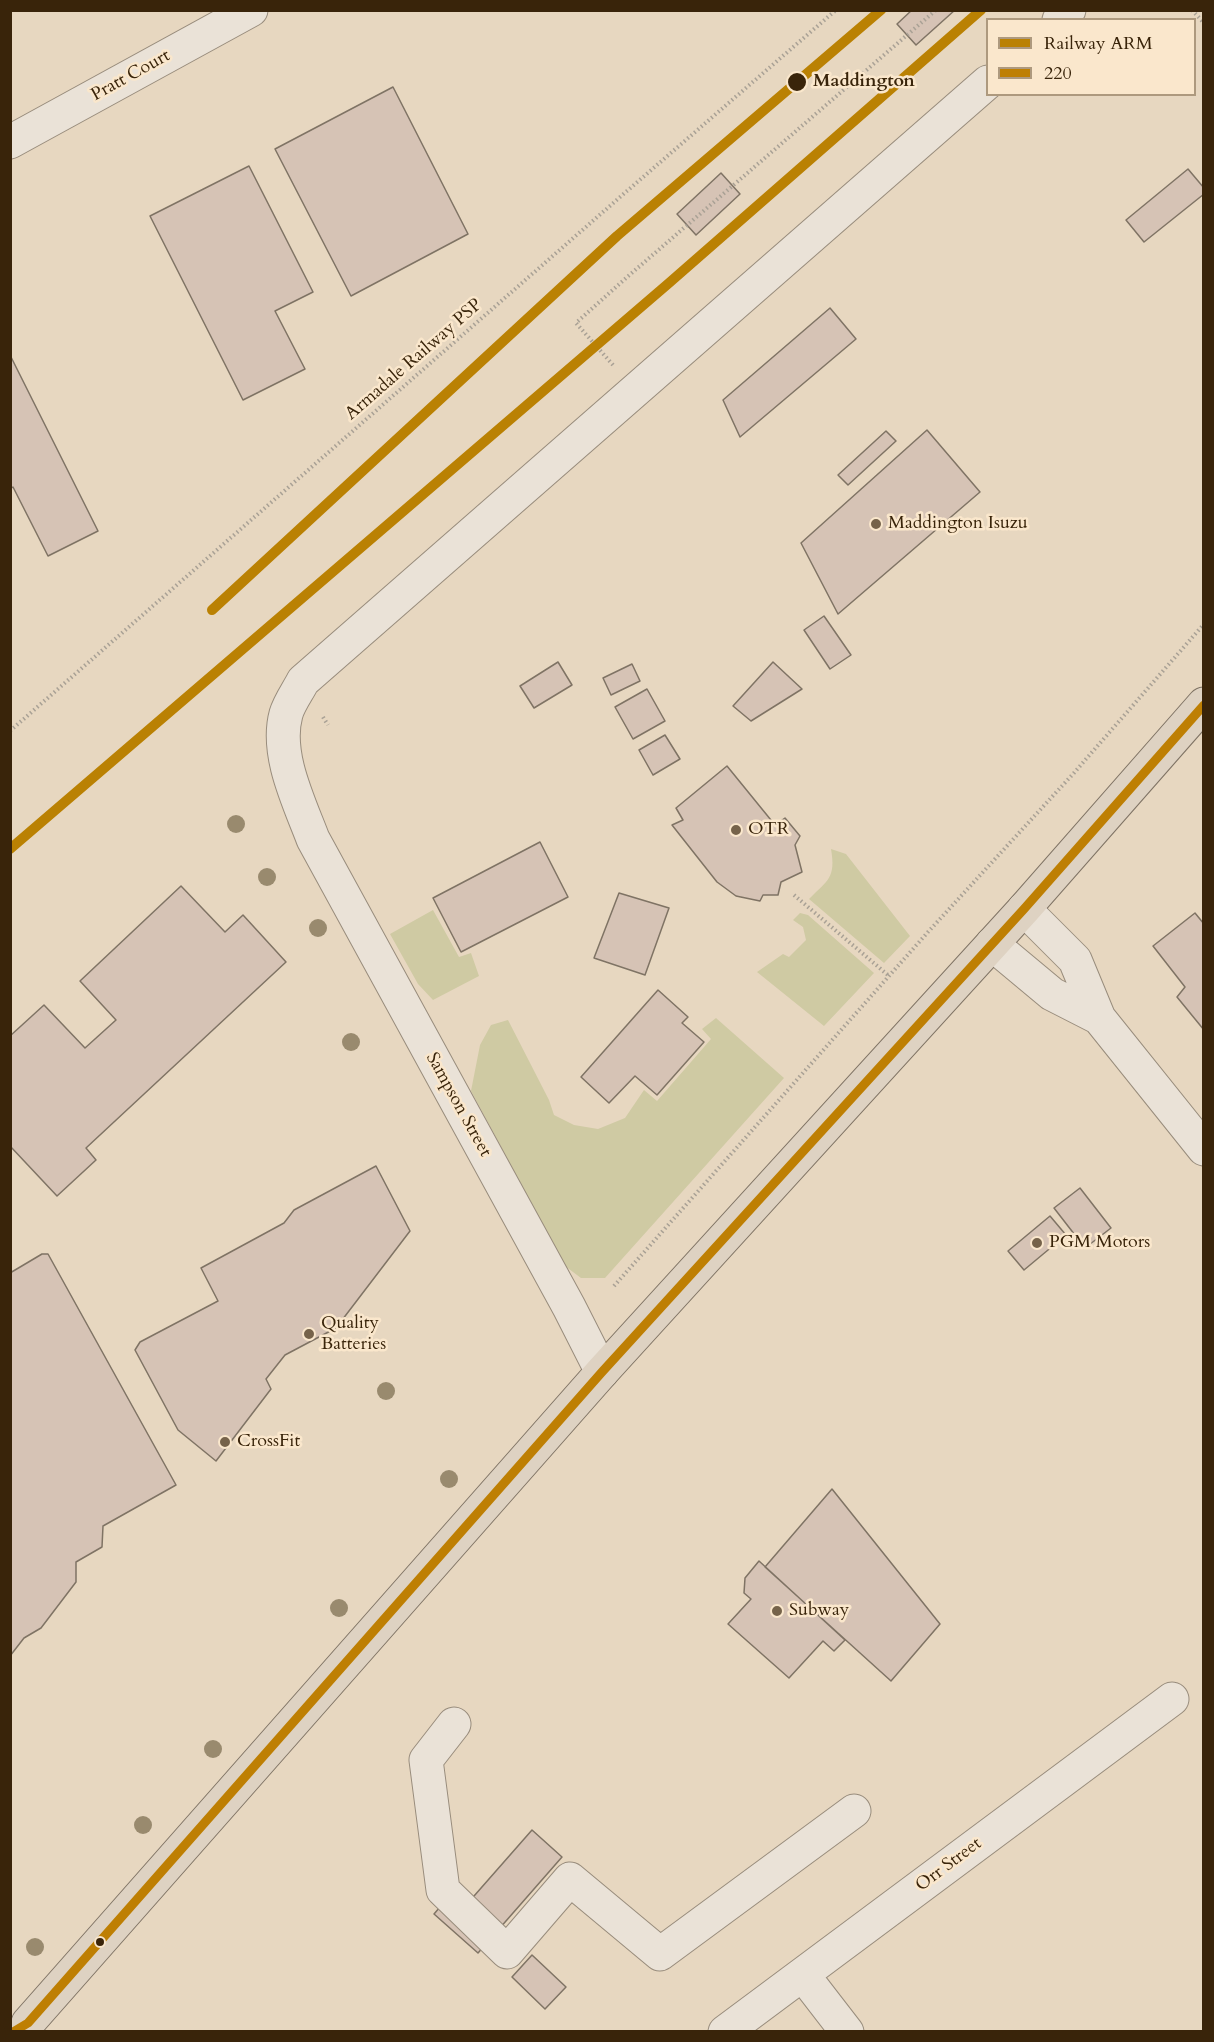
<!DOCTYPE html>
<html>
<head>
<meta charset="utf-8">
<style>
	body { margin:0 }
	#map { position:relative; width:1214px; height:2042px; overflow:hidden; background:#e7d7c0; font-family:Cardo,serif }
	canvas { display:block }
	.frame { position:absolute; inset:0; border:12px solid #39240a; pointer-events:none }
	.legend { position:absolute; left:986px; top:18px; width:210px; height:78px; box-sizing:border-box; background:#fae7cc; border:2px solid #ad997e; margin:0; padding:8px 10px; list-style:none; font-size:18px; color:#39240a }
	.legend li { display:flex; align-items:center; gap:12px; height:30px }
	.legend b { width:30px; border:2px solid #ad997e }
</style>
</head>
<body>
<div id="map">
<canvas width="1214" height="2042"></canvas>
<div class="frame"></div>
<ul class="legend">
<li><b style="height:8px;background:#ba8103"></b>Railway ARM</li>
<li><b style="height:8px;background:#be7f03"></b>220</li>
</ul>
</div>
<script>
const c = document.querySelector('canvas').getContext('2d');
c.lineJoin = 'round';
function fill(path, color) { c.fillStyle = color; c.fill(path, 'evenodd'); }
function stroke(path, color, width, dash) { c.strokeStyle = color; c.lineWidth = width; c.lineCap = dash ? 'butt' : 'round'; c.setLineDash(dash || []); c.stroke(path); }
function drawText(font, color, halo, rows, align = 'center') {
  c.font = font + ' Cardo,serif'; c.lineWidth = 5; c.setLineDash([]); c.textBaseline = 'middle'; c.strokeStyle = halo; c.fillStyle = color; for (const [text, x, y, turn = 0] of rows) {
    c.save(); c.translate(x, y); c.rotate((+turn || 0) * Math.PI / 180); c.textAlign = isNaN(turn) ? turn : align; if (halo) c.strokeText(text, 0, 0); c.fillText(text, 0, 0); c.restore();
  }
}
fill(new Path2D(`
	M831 849 846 854 910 936 884 963 809 899C828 880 836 878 831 849Z
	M433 910 459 957 471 953 479 976 433 1000 418 984 390 934Z
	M800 913 808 915 874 973 824 1026 757 972 783 954 789 957 806 940 803 927 793 920Z
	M716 1018 784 1078 605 1278H581L565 1266 471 1091 480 1045 491 1025 508 1020 549 1100 554 1115 574 1125 598 1129 625 1118 644 1090 657 1101 711 1039 702 1029Z`), '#cfcaa3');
const building = new Path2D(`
	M912 10H955L916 45 897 24Z
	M393 87 468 234 351 296 275 149Z
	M249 166 313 292 275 311 305 369 243 400 150 216Z
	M1188 169 1204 188V194L1144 242 1126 220Z
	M721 173 740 194 696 235 677 214Z
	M830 308 856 339 740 437 723 400Z
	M10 355 98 531 48 556 13 487 10 489Z
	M927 430 980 492 838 614 801 543Z
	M886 431 896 441 848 485 838 475Z
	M824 616 851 655 830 669 804 630Z
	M558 662 572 685 534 708 520 686Z
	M773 662 802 689 751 721 733 706Z
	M632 664 640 681 611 695 603 678Z
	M647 689 665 721 633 739 615 707Z
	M665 735 680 759 653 775 639 750Z
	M727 766 775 825 785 818 800 836 795 845 802 872 781 882 778 895H763L760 901 736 896 717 882 672 825 683 820 676 808Z
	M540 842 568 897 461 952 433 898Z
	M181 886 225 932 243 915 286 962 86 1148 96 1160 57 1196 10 1146V1036L44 1005 85 1048 116 1020 80 981Z
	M619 893 669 908 645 975 594 958Z
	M1195 913 1204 924V1030L1177 997 1185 987 1153 946Z
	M658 990 688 1017 682 1023 704 1042 657 1095 635 1076 609 1103 581 1077Z
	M376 1166 410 1231 336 1328 285 1355 266 1379 271 1389 216 1461 178 1430 135 1350 140 1342 218 1301 201 1268 284 1223 294 1210Z
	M1080 1188 1111 1228 1085 1248 1054 1208Z
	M1050 1216 1066 1235 1024 1270 1008 1251Z
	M42 1254H48L176 1485 103 1526 102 1547 76 1562V1582L41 1628 24 1638 10 1656V1273Z
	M832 1489 940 1624 891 1681 765 1567Z
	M759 1561 845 1640 834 1651 823 1641 789 1678 728 1624 751 1599 744 1593 745 1578Z
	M532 1830 562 1857 478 1953 434 1914 453 1892 467 1904Z
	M532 1955 566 1987 545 2009 512 1977Z`);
fill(building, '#d6c3b5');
stroke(building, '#7f7364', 1.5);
const minor = new Path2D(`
	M1059 20 1069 10
	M10 142 251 10
	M1024 909 1075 960 1099 1018 1204 1149
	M992 944 1052 994 1099 1018
	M602 1372 569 1307 313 839C299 802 275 754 286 714 289 703 298 691 303 681L988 82
	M454 1724 426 1760 443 1890 507 1952 570 1879 660 1954 854 1811
	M803 1975 847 2032
	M725 2032 1172 1699`);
const highway = new Path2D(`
	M25 2032 28 2023 602 1372 1024 909 1204 704`);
stroke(minor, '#988c7c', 35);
stroke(highway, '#7f7364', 35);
stroke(new Path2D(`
	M1192 10 1204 23
	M613 365 576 323 626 278 936 10
	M323 717 328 725
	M10 731 627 191 836 10
	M794 895 889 976
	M614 1286 928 932 1073 774 1204 624`), '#a9a195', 4, [1.5, 3]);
stroke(minor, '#eae2d7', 33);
stroke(highway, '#ded2c2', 33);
stroke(new Path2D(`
	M13 2032 28 2023 602 1372 1024 909 1204 705`), '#be7f03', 9);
stroke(new Path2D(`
	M212 610 617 236 881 10
	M10 849 669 283 981 10`), '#ba8103', 10);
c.fillStyle = '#998a6e';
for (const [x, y] of [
	[236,824],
	[267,877],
	[318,928],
	[351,1042],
	[386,1391],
	[449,1479],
	[339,1608],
	[213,1749],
	[143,1825],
	[35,1947]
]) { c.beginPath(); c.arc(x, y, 9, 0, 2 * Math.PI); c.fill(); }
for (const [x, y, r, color] of [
	[797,82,10,"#39240a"],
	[876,524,6,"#76634a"],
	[736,830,6,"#76634a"],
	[1037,1243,6,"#76634a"],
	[309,1334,6,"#76634a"],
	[225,1442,6,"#76634a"],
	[777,1611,6,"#76634a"],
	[100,1942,5,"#39240a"]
]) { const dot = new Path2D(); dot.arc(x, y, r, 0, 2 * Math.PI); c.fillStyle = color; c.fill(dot); stroke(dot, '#fae7cc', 2); }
drawText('18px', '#39240a', '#fae7cc', [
	["Pratt Court",131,76,-29],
	["Armadale Railway PSP",414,360,-41],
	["Sampson Street",458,1105,61],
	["Orr Street",949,1865,-37]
]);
drawText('bold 18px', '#39240a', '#fae7cc', [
	["Maddington",813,82]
], 'left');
drawText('18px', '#39240a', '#fae7cc', [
	["Maddington Isuzu",888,524],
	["OTR",748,830],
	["PGM Motors",1049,1243],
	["Quality",321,1324],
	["Batteries",321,1345],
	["CrossFit",237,1442],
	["Subway",789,1611]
], 'left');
</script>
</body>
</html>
